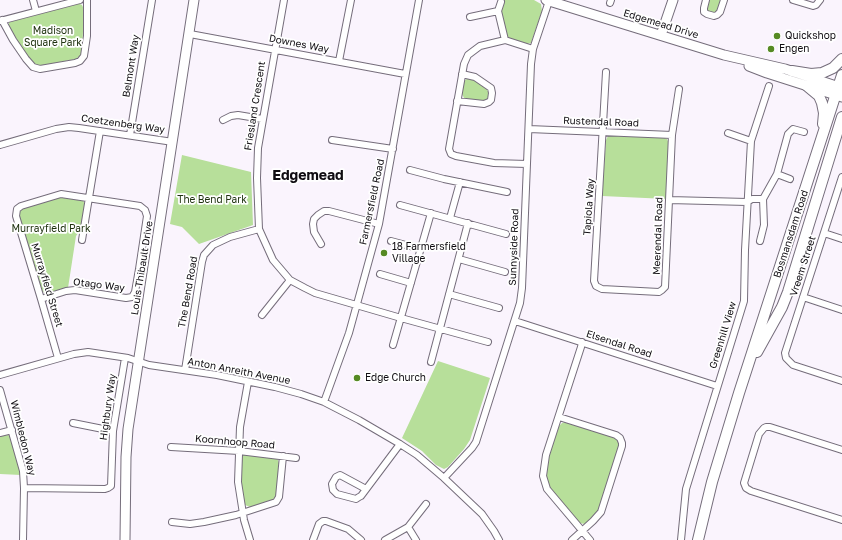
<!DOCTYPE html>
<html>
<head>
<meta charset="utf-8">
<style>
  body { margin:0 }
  canvas { display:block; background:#faf4fd }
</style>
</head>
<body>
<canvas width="842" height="540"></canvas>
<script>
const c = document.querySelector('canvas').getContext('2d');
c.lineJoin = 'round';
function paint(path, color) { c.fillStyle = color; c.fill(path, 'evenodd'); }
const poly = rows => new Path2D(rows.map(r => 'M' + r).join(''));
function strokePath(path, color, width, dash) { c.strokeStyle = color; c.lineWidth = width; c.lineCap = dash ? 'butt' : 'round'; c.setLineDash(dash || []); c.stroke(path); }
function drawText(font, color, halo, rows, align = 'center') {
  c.font = font + ' "Golos Text",sans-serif'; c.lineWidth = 3.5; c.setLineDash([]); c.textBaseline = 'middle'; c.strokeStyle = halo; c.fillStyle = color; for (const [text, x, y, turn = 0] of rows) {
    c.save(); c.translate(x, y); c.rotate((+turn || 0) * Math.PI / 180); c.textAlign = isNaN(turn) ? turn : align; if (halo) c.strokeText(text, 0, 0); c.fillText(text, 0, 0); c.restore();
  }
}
paint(poly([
  [500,0,534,0,541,4,542,11,531,43,527,44,510,39,507,36,501,14],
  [708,0,721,0,717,11,715,14,706,11],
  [78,3,82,5,84,9,82,54,76,59,38,66,33,64,9,28,9,21],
  [468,78,471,78,487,89,489,94,487,100,484,102,464,98,462,94,464,81],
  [611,135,663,137,667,139,669,144,667,199,602,196,606,140,608,136],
  [182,155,251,172,253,225,199,244,182,227,170,224],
  [59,198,66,198,83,200,85,205,82,228,76,236,68,288,46,294,41,290,19,215,20,211,22,208],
  [438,361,490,378,470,440,464,449,448,467,444,469,436,465,422,451,402,438],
  [566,422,615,438,619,441,619,446,598,512,585,524,579,523,551,490,546,476,547,461,559,426,562,423],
  [8,435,10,436,21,475,0,474,0,436],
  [245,454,277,458,278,460,279,463,276,495,273,500,250,507,245,505,240,483,241,457]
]), '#b7df9a');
const street = poly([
  [33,0,36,11],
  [284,0,258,148,257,178,259,229,273,260,290,280,305,288,315,293,401,318,488,342],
  [706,0,704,8,704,12,707,14,714,16,717,15,720,12,724,0],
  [793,0,813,6,816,5,820,0],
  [501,2,498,11,505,40],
  [610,3,611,0],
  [470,17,498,11],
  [2,20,13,40,26,59,33,67,40,69,75,63,80,61,84,56,87,36,87,0],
  [0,21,80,0],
  [190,34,405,74],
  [339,61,351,0],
  [606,72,594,281,596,286,602,289,659,292,662,290,665,287,672,135,679,89],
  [457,101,484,104,489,102,491,100,492,93,491,88,475,77,462,74],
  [223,120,231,116,238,115,262,119],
  [529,129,672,135],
  [728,133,751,141],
  [130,135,152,0],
  [332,140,393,149],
  [0,145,56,129,69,127,79,128,173,142],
  [527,164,494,163,456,156,451,154,449,149,464,64,468,55,480,46,505,40,533,49],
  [410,170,444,179,507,192],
  [777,174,790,179],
  [842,177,785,353,786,358,793,365,842,381],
  [669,200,747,202,752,199,763,199],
  [400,205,506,234],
  [450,218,460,182],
  [824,233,842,239],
  [82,240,100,131],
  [391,241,421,249],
  [760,241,764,225,763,199,777,174,788,134,793,129,804,132],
  [321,244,314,232,313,224,314,219,318,215,324,211,329,211,379,224],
  [459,259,505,272],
  [380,274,411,283],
  [449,294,499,308],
  [803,297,842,310],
  [41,299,66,291,75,290,126,298,132,297,135,292,139,269,147,216,145,210,140,206,61,194,21,206,17,209,16,216,41,299,58,358],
  [262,315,290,280],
  [515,321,717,386],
  [582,342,581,347,546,455,543,476,547,489,590,540],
  [393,345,431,213],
  [431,362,468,223],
  [185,370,202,262,204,255,213,245,230,237,259,229],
  [0,375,74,354,88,352,128,358,149,365,217,375,275,387,301,394,324,402,359,420,400,444,417,455,444,478,482,514,494,531,499,540],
  [248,382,240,427,238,482,244,520,250,540],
  [0,390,23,471,24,488,23,540],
  [324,402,349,333,379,224,419,0],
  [559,417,616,435,620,438,622,443,622,446,601,512,593,521,572,540],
  [73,423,113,431],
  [0,433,12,430],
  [171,447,239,451,296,458],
  [842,450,770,427,766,427,764,428,759,434,744,483,746,488,751,491,842,520],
  [444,478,472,448,476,442,520,303,522,288,531,64,533,49,549,1],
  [24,488,105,489,108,488,111,486,113,431,125,358],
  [366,489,340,475,336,477,332,484,333,490,337,494,356,499,359,497,361,496,400,444],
  [172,522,190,524,204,522,236,515,276,502,279,497,283,456],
  [408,527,416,540],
  [313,540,319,524,323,521,326,521,348,529,361,540],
  [385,540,408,527,426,504],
  [681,540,686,489,744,301,745,250,751,141,769,86]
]);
const secondary = poly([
  [546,0,724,55,785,69,842,88],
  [661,35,673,0],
  [749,66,767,73,842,97],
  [125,540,126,457,128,429,194,0]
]);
const primary = poly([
  [792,71,811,74,822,73,833,68,842,59],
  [807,86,819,96,822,103,824,113,823,124],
  [757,352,782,307,788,292,842,117],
  [698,540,712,482,739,393,842,75]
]);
strokePath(street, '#756d7b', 8);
strokePath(secondary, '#756d7b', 11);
strokePath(primary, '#756d7b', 12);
strokePath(street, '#fff', 6);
strokePath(secondary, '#fff', 9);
strokePath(primary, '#fff', 10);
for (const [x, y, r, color] of [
  [777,36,4,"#568a23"],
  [771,49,4,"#568a23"],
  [384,253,4,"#568a23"],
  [357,378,4,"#568a23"]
]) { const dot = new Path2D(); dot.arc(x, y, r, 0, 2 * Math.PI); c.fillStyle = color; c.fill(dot); strokePath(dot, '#fff', 1.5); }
drawText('10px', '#100d12', '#fff', [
  ["Edgemead Drive",661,24,17],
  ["Downes Way",299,44,11],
  ["Belmont Way",131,66,-81],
  ["Friesland Crescent",255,106,-81],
  ["Rustendal Road",601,122,2],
  ["Coetzenberg Way",123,124,8],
  ["Farmersfield Road",372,202,-78],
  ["Tapiola Way",589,207,-86],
  ["Bosmansdam Road",791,234,-72],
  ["Meerendal Road",658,236,-88],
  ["Sunnyside Road",514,247,-88],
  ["Vreem Street",803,266,-72],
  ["Louis Thibault Drive",142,268,-81],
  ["Murrayfield Street",47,285,73],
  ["Otago Way",99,285,7],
  ["The Bend Road",188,292,-80],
  ["Greenhill View",723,335,-73],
  ["Elsendal Road",619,344,18],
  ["Anton Anreith Avenue",239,371,11],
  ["Highbury Way",108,407,-82],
  ["Wimbledon Way",23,438,76],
  ["Koornhoop Road",235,442,5]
]);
drawText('10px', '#203310', '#fff', [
  ["Madison",53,31],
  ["Square Park",53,43],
  ["The Bend Park",212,200],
  ["Murrayfield Park",51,229]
]);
drawText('10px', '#100d12', '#fff', [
  ["Quickshop",785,36],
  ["Engen",779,49],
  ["18 Farmersfield",392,247],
  ["Village",392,259],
  ["Edge Church",365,378]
], 'left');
drawText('bold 14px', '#100d12', '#fff', [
  ["Edgemead",308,176]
]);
</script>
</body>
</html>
